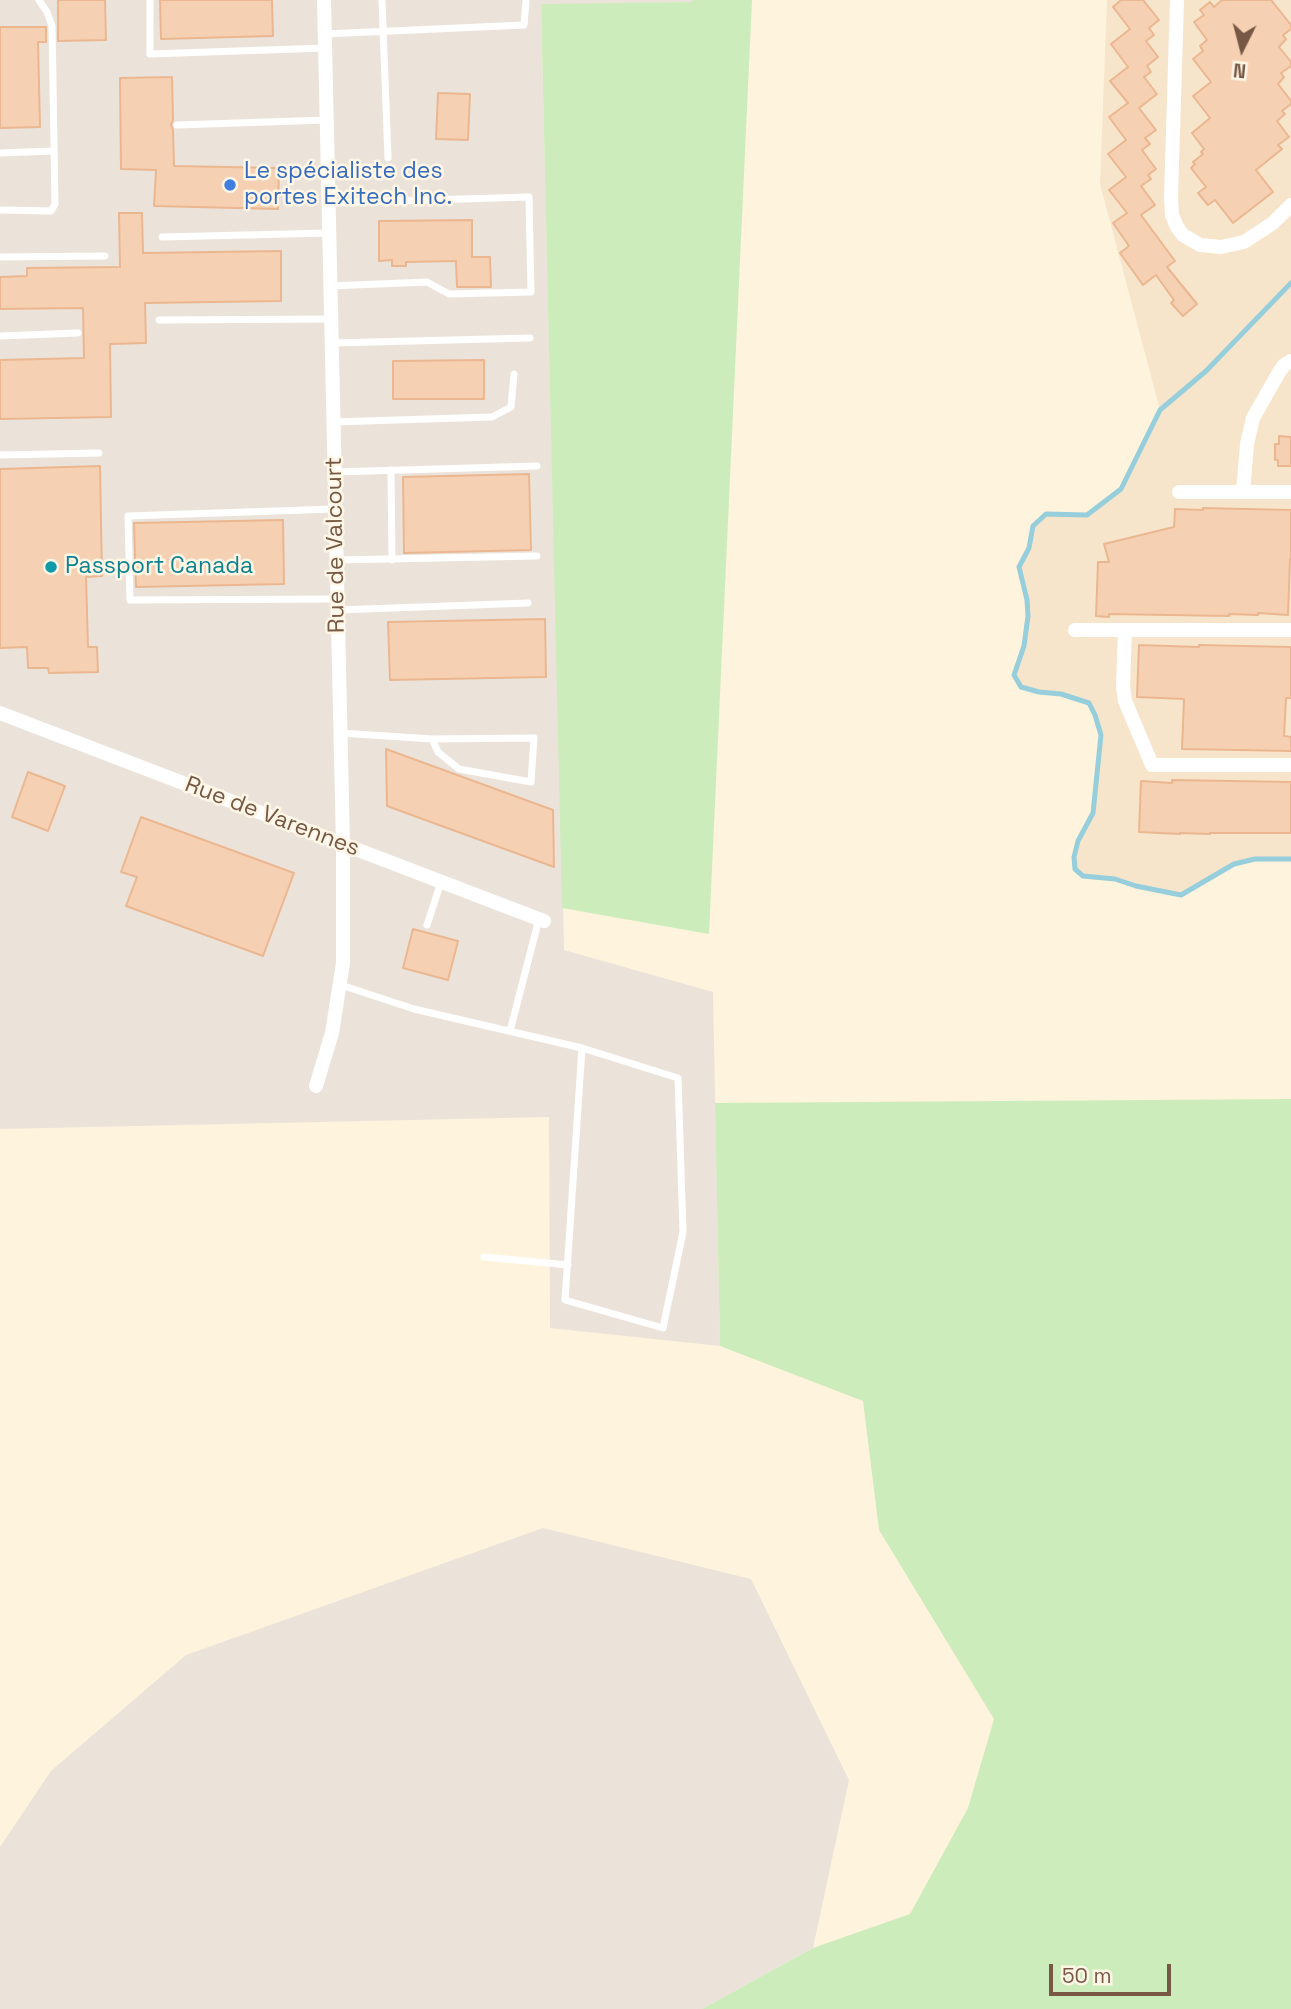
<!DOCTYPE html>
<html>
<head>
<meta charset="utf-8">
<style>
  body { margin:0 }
  #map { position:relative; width:1291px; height:2009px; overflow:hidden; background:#fef3dd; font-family:"Space Grotesk",sans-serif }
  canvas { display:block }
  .north { position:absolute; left:1207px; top:14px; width:70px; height:70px; -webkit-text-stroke:5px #fff6e6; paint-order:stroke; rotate:186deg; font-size:19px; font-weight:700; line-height:28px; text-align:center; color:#765844 }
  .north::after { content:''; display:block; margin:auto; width:24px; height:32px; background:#765844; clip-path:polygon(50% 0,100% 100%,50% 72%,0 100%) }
  .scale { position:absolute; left:1049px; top:1964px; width:122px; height:32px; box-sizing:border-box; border:4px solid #765844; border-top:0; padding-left:9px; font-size:21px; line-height:24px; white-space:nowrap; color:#765844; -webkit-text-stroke:5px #fff6e6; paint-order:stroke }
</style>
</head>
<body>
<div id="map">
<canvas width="1291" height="2009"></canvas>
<div class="north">N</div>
<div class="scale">50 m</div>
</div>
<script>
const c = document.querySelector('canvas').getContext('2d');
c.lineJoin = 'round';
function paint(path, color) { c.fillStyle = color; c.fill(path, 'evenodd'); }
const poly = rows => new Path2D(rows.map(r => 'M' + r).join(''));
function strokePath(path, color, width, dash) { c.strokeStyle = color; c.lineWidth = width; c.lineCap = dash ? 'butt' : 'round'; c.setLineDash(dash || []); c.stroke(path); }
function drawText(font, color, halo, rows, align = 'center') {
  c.font = font + ' "Space Grotesk",sans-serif'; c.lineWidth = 5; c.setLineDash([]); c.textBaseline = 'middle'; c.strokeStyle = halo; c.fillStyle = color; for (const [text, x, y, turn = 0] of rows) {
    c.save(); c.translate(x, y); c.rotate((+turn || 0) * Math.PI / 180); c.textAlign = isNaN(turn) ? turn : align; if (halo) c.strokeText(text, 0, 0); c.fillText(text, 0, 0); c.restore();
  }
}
paint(poly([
  [1107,0,1291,0,1291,859,1255,859,1234,864,1181,895,1136,886,1115,879,1083,876,1075,869,1074,857,1078,841,1093,813,1101,735,1089,703,1061,694,1039,692,1021,687,1014,675,1024,646,1028,616,1027,600,1019,567,1029,548,1033,526,1046,514,1087,515,1121,489,1160,410,1100,184]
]), '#f7e5cb');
paint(poly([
  [0,0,693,0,693,2,541,5,564,950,713,992,720,1346,550,1328,549,1117,0,1129],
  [543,1528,751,1579,849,1780,813,1948,702,2009,0,2009,0,1847,51,1771,186,1655]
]), '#ebe3da');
paint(poly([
  [693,0,752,0,709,934,562,908,541,4,692,2],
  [1291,1099,1291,2009,702,2009,813,1948,910,1914,968,1808,994,1719,879,1530,863,1401,720,1346,715,1103]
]), '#cdecbb');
strokePath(poly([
  [1291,283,1206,371,1160,410,1121,489,1087,515,1046,514,1033,526,1029,548,1019,567,1027,600,1028,616,1024,646,1014,675,1021,687,1039,692,1061,694,1089,703,1095,715,1101,735,1093,813,1078,841,1074,857,1075,869,1083,876,1115,879,1136,886,1181,895,1234,864,1255,859,1291,859]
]), '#96cedc', 5);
const building = poly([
  [58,0,105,0,106,40,58,41,58,0],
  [160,0,272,0,273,36,161,39,160,0],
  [1121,0,1143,0,1159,20,1149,28,1154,35,1146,41,1158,57,1147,66,1151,72,1144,77,1157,94,1139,108,1156,130,1145,138,1150,144,1142,150,1156,169,1148,175,1151,179,1141,186,1155,205,1141,215,1175,261,1167,267,1197,304,1183,316,1171,303,1174,300,1156,275,1143,285,1120,253,1129,246,1113,223,1127,213,1109,190,1126,177,1108,154,1126,140,1109,117,1128,103,1110,81,1128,67,1111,44,1130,29,1113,7,1121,0],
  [1222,0,1271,0,1291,25,1291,29,1283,35,1286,39,1279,47,1291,62,1291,66,1281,73,1284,77,1278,84,1291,101,1291,104,1282,111,1285,114,1277,121,1289,137,1278,145,1282,149,1256,170,1273,192,1233,223,1215,200,1208,205,1198,193,1206,187,1191,168,1195,164,1193,162,1203,154,1201,152,1204,149,1192,133,1210,118,1193,96,1211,82,1193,59,1203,51,1200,46,1207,40,1194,22,1204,15,1200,10,1210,2,1214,7,1222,0],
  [0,27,46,27,46,42,38,42,40,127,0,128,0,27],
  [172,77,173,120,171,125,173,130,174,166,279,168,278,209,154,206,156,170,121,169,120,78,172,77],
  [438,93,470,94,468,140,436,139,438,93],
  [119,213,142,213,143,253,281,251,281,301,145,303,146,343,110,344,111,417,0,419,0,360,84,358,83,308,0,309,0,277,27,276,27,268,120,267,119,213],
  [472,220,472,257,490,257,491,287,457,287,456,261,406,262,406,266,392,266,392,260,379,261,379,221,472,220],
  [484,360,484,399,393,399,393,361,484,360],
  [1279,436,1291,437,1291,466,1278,466,1278,460,1275,460,1275,444,1279,444,1279,436],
  [100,466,102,576,86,577,88,647,97,647,98,672,49,673,48,668,28,668,27,647,0,648,0,469,100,466],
  [529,474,531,550,404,553,403,477,529,474],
  [1203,508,1291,510,1291,559,1290,559,1288,615,1258,613,1258,615,1229,614,1229,616,1109,614,1109,617,1096,616,1098,562,1109,562,1104,544,1174,527,1175,509,1203,510,1203,508],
  [283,520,284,584,136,587,134,523,283,520],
  [545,619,546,677,390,680,388,622,545,619],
  [1139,645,1199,647,1199,645,1291,647,1291,698,1286,698,1284,736,1291,737,1291,751,1182,749,1184,699,1137,697,1139,645],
  [386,749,553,810,554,867,387,806,386,749],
  [28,772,65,786,48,831,12,817,28,772],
  [1172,780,1291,782,1291,833,1210,833,1210,834,1180,833,1180,834,1139,832,1141,781,1172,783,1172,780],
  [141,817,294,873,263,956,126,906,137,877,121,872,141,817],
  [413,929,458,941,448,980,403,968,413,929]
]);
paint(building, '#f6d0b2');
strokePath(building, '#eab791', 2);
strokePath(poly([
  [150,0,150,54,325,48],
  [382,0,388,158],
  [325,34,524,25,526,0],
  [177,125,327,120],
  [0,153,54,151],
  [329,203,529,197,531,292,449,294,427,282,330,286],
  [0,210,51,211,55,204,52,26,47,12,39,0],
  [162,237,329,233],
  [0,257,105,256],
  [159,320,331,319],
  [0,336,78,333],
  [332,343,530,338],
  [334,422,492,417,511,407,514,374],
  [0,455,99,453],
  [391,470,392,560],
  [335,472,537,466],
  [335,509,128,516,130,600,337,599],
  [337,560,537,556],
  [338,610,528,603],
  [341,733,432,739,534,738,531,782,459,769,438,752,432,739],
  [427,925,441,882],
  [341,985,414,1009,582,1048,678,1078,683,1232,663,1328,565,1300,582,1048],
  [510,1031,539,919],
  [484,1257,568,1265]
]), '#fff', 7);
strokePath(poly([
  [1177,0,1171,197,1172,215,1177,227,1183,235,1200,245,1221,247,1244,242,1273,223,1291,205],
  [1179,492,1291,492],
  [1243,492,1247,444,1253,418,1278,374,1284,365,1291,361],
  [1075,630,1291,630],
  [1125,630,1123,687,1125,701,1152,765,1291,765],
  [0,713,544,921],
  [316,1086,332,1033,343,963,343,844,324,0]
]), '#fff', 14);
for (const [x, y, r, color] of [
  [230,185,7,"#3f7fe0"],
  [51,567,7,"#0f9aa8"]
]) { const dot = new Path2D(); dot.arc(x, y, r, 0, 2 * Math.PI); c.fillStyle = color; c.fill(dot); strokePath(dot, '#fff6e6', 2.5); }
drawText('23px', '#366cbe', '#fff6e6', [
  ["Le spécialiste des",244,172],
  ["portes Exitech Inc.",244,198]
], 'left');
drawText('23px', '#765844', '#fff6e6', [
  ["Rue de Valcourt",336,545,-91],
  ["Rue de Varennes",272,817,21]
]);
drawText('23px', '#0d838f', '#fff6e6', [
  ["Passport Canada",65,567]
], 'left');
</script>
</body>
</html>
